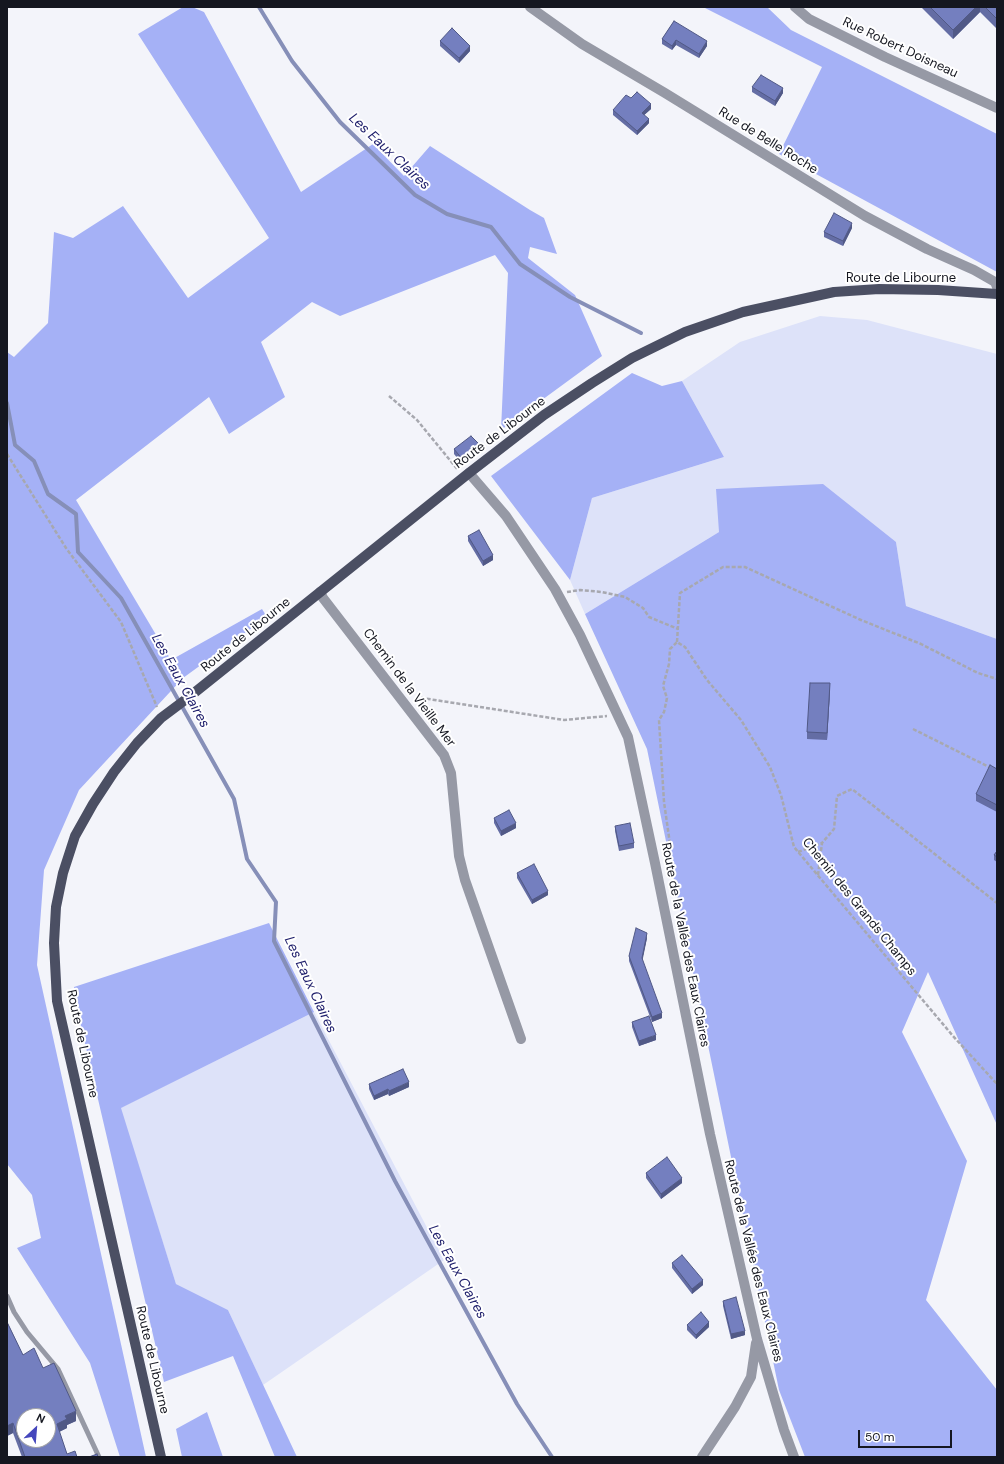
<!DOCTYPE html>
<html>
<head>
<meta charset="utf-8">
<style>
  body { margin:0 }
  #map { position:relative; width:1004px; height:1464px; overflow:hidden; background:#f3f4fa; font-family:"DM Sans",sans-serif }
  canvas { display:block }
  .frame { position:absolute; inset:0; border:8px solid #151720; pointer-events:none }
  .north { position:absolute; left:16px; top:1408px; width:40px; height:40px; box-sizing:border-box; background:#fff; border:1px solid #a1a2a6; border-radius:50%; rotate:26deg; font-size:11px; font-weight:700; line-height:16px; text-align:center; color:#151720 }
  .north::after { content:''; display:block; margin:auto; width:14px; height:18px; background:#4547bd; clip-path:polygon(50% 0,100% 100%,50% 72%,0 100%) }
  .scale { position:absolute; left:858px; top:1430px; width:94px; height:18px; box-sizing:border-box; border:2px solid #151720; border-top:0; padding-left:5px; font-size:12px; line-height:14px; white-space:nowrap; color:#151720; -webkit-text-stroke:3px #fff; paint-order:stroke }
</style>
</head>
<body>
<div id="map">
<canvas width="1004" height="1464"></canvas>
<div class="frame"></div>
<div class="north">N</div>
<div class="scale">50 m</div>
</div>
<script>
const c = document.querySelector('canvas').getContext('2d');
c.lineJoin = 'round';
function paint(path, color) { c.fillStyle = color; c.fill(path, 'evenodd'); }
const poly = rows => new Path2D(rows.map(r => 'M' + r).join(''));
function strokePath(path, color, width, dash) { c.strokeStyle = color; c.lineWidth = width; c.lineCap = dash ? 'butt' : 'round'; c.setLineDash(dash || []); c.stroke(path); }
function drawText(font, color, halo, rows, align = 'center') {
  c.font = font + ' "DM Sans",sans-serif'; c.lineWidth = 4; c.setLineDash([]); c.textBaseline = 'middle'; c.strokeStyle = halo; c.fillStyle = color; for (const [text, x, y, turn = 0] of rows) {
    c.save(); c.translate(x, y); c.rotate((+turn || 0) * Math.PI / 180); c.textAlign = isNaN(turn) ? turn : align; if (halo) c.strokeText(text, 0, 0); c.fillText(text, 0, 0); c.restore();
  }
}
paint(poly([
  [820,316,867,320,997,354,997,639,906,606,896,542,719,532,585,614,570,580,592,498,724,457,682,381,740,342],
  [314,1012,444,1260,263,1385,228,1310,176,1284,120,1108]
]), '#dde2f9');
paint(poly([
  [183,7,192,7,204,12,301,192,373,144,404,176,430,146,530,210,544,218,557,254,530,247,528,258,575,295,602,356,501,430,508,273,495,255,340,316,312,302,261,342,285,397,229,434,209,397,76,500,171,660,262,609,267,617,183,678,79,790,44,870,37,965,146,1457,120,1457,90,1363,17,1248,41,1238,32,1195,7,1164,7,352,14,357,48,323,54,232,73,238,123,206,188,298,269,238,138,34],
  [703,7,767,7,791,30,997,134,997,272,779,154,822,67],
  [632,373,662,386,682,381,724,457,592,498,570,580,491,476],
  [823,484,896,542,906,606,997,639,997,1125,928,972,902,1032,967,1161,926,1300,997,1390,997,1457,805,1457,779,1390,647,749,585,614,719,532,716,489],
  [269,923,314,1012,121,1108,176,1284,228,1310,297,1457,275,1457,233,1356,164,1382,80,1022,74,987],
  [207,1412,223,1457,182,1457,176,1429]
]), '#a5b1f6');
strokePath(poly([
  [259,7,292,61,340,122,415,195,447,214,491,227,520,264,570,297,641,333],
  [7,403,15,445,34,461,48,494,76,514,78,552,121,598,234,799,247,859,276,902,274,941,395,1181,517,1404,552,1457]
]), '#868fb8', 4);
strokePath(poly([
  [389,396,417,420,458,470],
  [7,454,66,548,121,622,157,707],
  [567,592,580,590,602,592,625,597,643,608,649,617,678,629],
  [677,642,680,593,723,567,745,567,861,620,921,644,978,673,997,679],
  [415,700,422,698,564,720,607,716],
  [913,729,997,771],
  [798,852,822,843],
  [664,854,670,844,664,802,659,720,664,712,667,698,663,686,669,664,670,649,677,642,685,647,707,680,741,720,770,767,781,795,794,847,953,1036,997,1084],
  [818,875,822,843,834,829,837,796,852,789,997,903]
]), '#a7a8af', 2.5, [4, 2]);
strokePath(poly([
  [7,1296,14,1312,27,1332,58,1369,99,1457]
]), '#9699a5', 5);
strokePath(poly([
  [530,7,582,44,665,93,865,216,927,249,974,270,995,282,997,287],
  [795,7,809,19,885,57,997,108],
  [469,473,506,516,555,589,580,635,628,737,655,863,710,1134,757,1339,784,1430,794,1457],
  [320,592,323,598,444,755,451,773,459,856,465,880,521,1039],
  [702,1457,735,1407,751,1377,756,1343]
]), '#9699a5', 10);
strokePath(poly([
  [161,1457,57,1001,54,943,56,907,63,873,75,836,93,804,114,772,137,743,161,718,189,697,469,473,544,415,592,383,632,358,685,332,743,312,834,292,879,289,938,290,997,294]
]), '#4b4f63', 10);
paint(poly([
  [921,7,997,7,997,29,980,12,953,39],
  [674,21,707,46,699,58,676,45,672,50,662,44,662,39],
  [440,41,470,51,459,63,440,46],
  [752,87,783,93,775,106,752,92],
  [631,98,651,109,644,115,649,123,637,135,613,115,613,110],
  [852,228,843,246,824,237,824,232],
  [454,449,481,451,463,465,454,454],
  [468,536,493,560,483,566,468,541],
  [830,691,827,740,807,739,807,732],
  [997,769,997,812,976,801,976,794],
  [494,818,516,828,501,836,494,823],
  [615,826,634,843,634,848,619,851,615,831],
  [997,851,997,862,994,860,994,855],
  [517,873,548,895,532,904,517,878],
  [647,938,642,960,662,1018,652,1022,629,961,629,956],
  [632,1022,656,1040,639,1046,632,1027],
  [369,1084,409,1087,389,1096,388,1094,374,1100,369,1089],
  [646,1173,682,1183,661,1199,646,1178],
  [672,1263,703,1285,692,1294,672,1268],
  [723,1301,745,1335,731,1339,723,1306],
  [7,1322,23,1355,43,1368,76,1421,67,1425,67,1428,59,1432,67,1454,77,1457,22,1457,13,1433,7,1436],
  [687,1325,709,1327,696,1339,687,1330]
]), '#646da4');
paint(poly([
  [976,7,980,7,980,12,953,39,953,30],
  [676,40,676,45,672,50,672,46],
  [707,41,707,46,699,58,699,54],
  [470,46,470,51,459,63,459,58],
  [783,88,783,93,775,106,775,101],
  [651,104,651,109,642,117,642,113],
  [649,119,649,123,637,135,637,131],
  [852,223,852,228,843,246,843,241],
  [481,446,481,451,463,465,463,460],
  [493,555,493,560,483,566,483,561],
  [830,683,830,691,827,740,827,733],
  [516,823,516,828,501,836,501,831],
  [548,891,548,895,532,904,532,900],
  [647,933,647,938,642,963,642,958],
  [662,1013,662,1018,652,1022,652,1017],
  [656,1035,656,1040,639,1046,639,1041],
  [409,1082,409,1087,389,1096,389,1091],
  [388,1089,388,1094,374,1100,374,1096],
  [682,1178,682,1183,661,1199,661,1194],
  [703,1280,703,1285,692,1294,692,1289],
  [709,1322,709,1327,696,1339,696,1335],
  [745,1331,745,1335,731,1339,731,1334],
  [76,1411,76,1421,67,1425,67,1428,57,1433,57,1424,65,1416],
  [13,1423,13,1433,7,1436,7,1426]
]), '#515986');
const building = poly([
  [930,7,976,7,953,30,930,7],
  [985,7,997,7,997,19,985,7],
  [674,21,707,41,699,54,676,40,672,46,662,39,674,21],
  [452,28,470,46,459,58,440,41,452,28],
  [761,75,783,88,775,101,752,87,761,75],
  [637,92,651,104,642,113,649,119,637,131,613,110,626,95,631,98,637,92],
  [834,213,852,223,843,241,824,232,834,213],
  [471,436,481,446,463,460,454,449,471,436],
  [479,530,493,555,483,561,468,536,479,530],
  [810,683,830,683,827,733,807,732,810,683],
  [990,765,997,769,997,805,976,794,990,765],
  [509,810,516,823,501,831,494,818,509,810],
  [630,823,634,843,619,846,615,826,630,823],
  [997,851,997,857,994,855,997,851],
  [534,864,548,891,532,900,517,873,534,864],
  [636,928,647,933,642,958,662,1013,652,1017,629,956,636,928],
  [649,1016,656,1035,639,1041,632,1022,649,1016],
  [403,1069,409,1082,389,1091,388,1089,374,1096,369,1084,403,1069],
  [667,1157,682,1178,661,1194,646,1173,667,1157],
  [682,1255,703,1280,692,1289,672,1263,682,1255],
  [736,1297,745,1331,731,1334,723,1301,736,1297],
  [701,1312,709,1322,696,1335,687,1325,701,1312],
  [7,1322,23,1355,34,1348,43,1368,54,1363,76,1411,65,1416,67,1419,57,1424,67,1454,75,1451,77,1457,25,1457,13,1423,7,1426,7,1322],
  [24,1416,48,1416,48,1440,24,1440,24,1416],
  [97,1454,98,1457,89,1457,97,1454]
]);
paint(building, '#747fbf');
strokePath(building, '#515986', 1);
drawText('13px', '#151720', '#fff', [
  ["Rue Robert Doisneau",900,48,25],
  ["Rue de Belle Roche",768,141,32],
  ["Route de Libourne",901,279],
  ["Route de Libourne",500,433,-37],
  ["Route de Libourne",246,635,-39],
  ["Chemin de la Vieille Mer",409,688,53],
  ["Chemin des Grands Champs",859,907,51],
  ["Route de la Vallée des Eaux Claires",685,945,79],
  ["Route de Libourne",82,1044,78],
  ["Route de la Vallée des Eaux Claires",753,1261,76],
  ["Route de Libourne",152,1360,77]
]);
drawText('italic 14px', '#21216d', '#fff', [
  ["Les Eaux Claires",389,152,43],
  ["Les Eaux Claires",180,681,61],
  ["Les Eaux Claires",310,985,65],
  ["Les Eaux Claires",457,1272,61]
]);
</script>
</body>
</html>
